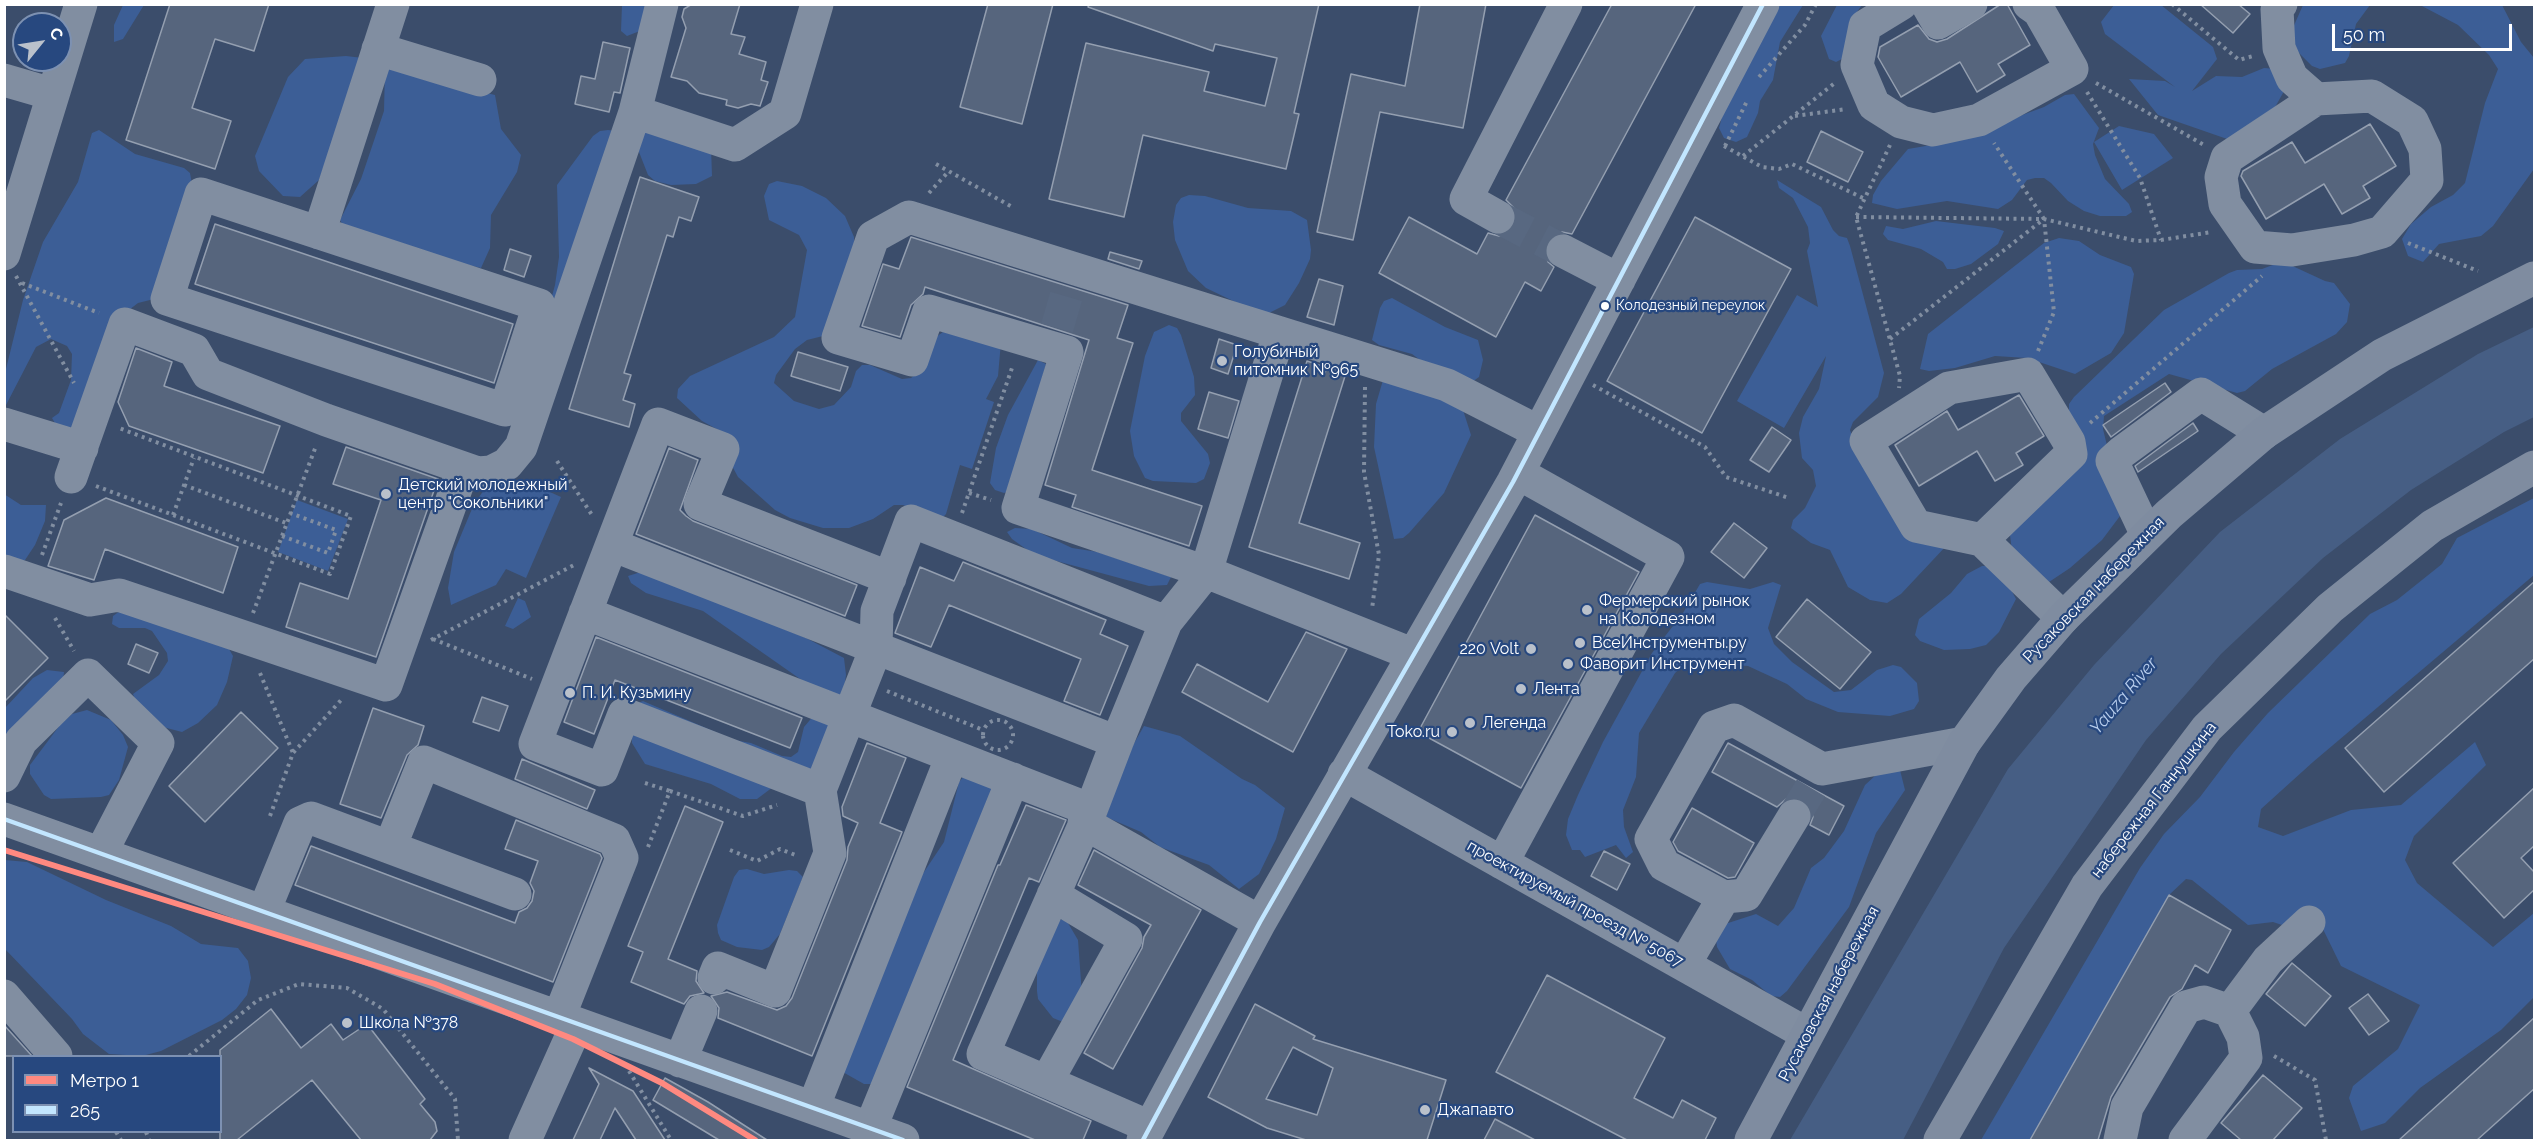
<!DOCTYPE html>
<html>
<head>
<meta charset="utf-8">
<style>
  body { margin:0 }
  #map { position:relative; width:2539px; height:1145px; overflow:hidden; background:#3b4d6b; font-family:Raleway,sans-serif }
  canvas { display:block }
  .frame { position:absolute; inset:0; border:6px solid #fff; pointer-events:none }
  .legend { position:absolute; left:12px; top:1055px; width:210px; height:78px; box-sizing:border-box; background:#27487f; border:2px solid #7d91b2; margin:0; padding:8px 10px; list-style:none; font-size:18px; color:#fff }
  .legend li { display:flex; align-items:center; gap:12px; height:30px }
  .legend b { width:30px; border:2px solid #7d91b2 }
  .north { position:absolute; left:12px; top:12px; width:60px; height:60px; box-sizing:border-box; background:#27487f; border:2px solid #7d91b2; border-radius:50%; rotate:60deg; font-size:16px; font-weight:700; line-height:24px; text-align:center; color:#fff }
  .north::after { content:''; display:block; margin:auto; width:21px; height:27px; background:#bac1cb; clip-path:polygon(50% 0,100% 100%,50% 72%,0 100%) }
  .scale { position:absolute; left:2332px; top:24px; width:180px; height:27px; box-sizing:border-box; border:3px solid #fff; border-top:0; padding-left:8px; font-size:18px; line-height:21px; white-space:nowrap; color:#fff; -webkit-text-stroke:4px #27487f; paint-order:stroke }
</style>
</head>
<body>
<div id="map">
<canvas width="2539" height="1145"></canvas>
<div class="frame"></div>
<ul class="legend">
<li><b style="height:8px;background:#ff8980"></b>Метро 1</li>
<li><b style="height:8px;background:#c2e6ff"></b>265</li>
</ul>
<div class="north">С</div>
<div class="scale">50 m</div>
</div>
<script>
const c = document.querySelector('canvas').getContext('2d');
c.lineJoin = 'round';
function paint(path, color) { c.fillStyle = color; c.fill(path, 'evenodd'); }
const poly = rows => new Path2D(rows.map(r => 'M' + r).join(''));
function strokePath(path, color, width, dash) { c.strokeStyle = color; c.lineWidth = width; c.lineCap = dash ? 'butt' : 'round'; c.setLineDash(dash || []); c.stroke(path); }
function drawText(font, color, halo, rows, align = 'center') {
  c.font = font + ' Raleway,sans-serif'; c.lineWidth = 4.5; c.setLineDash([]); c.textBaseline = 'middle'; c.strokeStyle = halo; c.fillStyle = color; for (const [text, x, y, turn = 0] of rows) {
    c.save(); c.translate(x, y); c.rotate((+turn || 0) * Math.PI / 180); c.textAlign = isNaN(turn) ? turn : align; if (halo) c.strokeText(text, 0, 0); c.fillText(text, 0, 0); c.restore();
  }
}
paint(poly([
  [123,5,144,5,123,39,114,42,114,25],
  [622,5,653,5,645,29,627,36,621,31],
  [1779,5,1803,5,1780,42,1773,80,1760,101,1758,113,1747,137,1736,142,1724,138,1719,128,1732,80],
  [1837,5,1862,5,1854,16,1844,58,1836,62,1829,59,1821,36],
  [2114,5,2161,5,2213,47,2217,59,2192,91,2216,76,2242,77,2264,68,2277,69,2283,80,2283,93,2265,125,2230,140,2158,115,2129,79,2165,81,2175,87,2105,34,2101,22],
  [2303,5,2370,5,2356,24,2349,56,2345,63,2320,69,2312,66,2293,47,2292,30],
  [2420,5,2502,5,2521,42,2534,58,2534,169,2493,226,2481,236,2439,244,2423,262,2408,256,2402,239,2411,224,2431,207,2453,195,2465,183,2485,103,2498,69,2489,55,2458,25],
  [346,56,363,58,319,180,300,197,283,196,259,171,255,156,288,77,305,59],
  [385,68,495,95,501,129,521,155,517,172,491,215,490,248,481,268,425,255,344,227,340,220,361,179,384,111],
  [2074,94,2099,128,2093,144,2095,155,2105,179,2129,204,2132,212,2126,216,2100,216,2084,211,2068,201,2051,183,2044,178,2035,178,2027,180,2012,200,1998,209,1947,201,1897,209,1872,203,1873,195,1881,181,1908,149,1949,142,2044,107,2065,95],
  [2119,126,2154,134,2173,158,2122,190,2094,142],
  [99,130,135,154,184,168,190,173,193,190,154,299,138,303,125,313,73,427,67,432,59,430,52,418,59,413,71,380,72,354,67,346,51,339,36,347,5,407,5,373,23,300,43,242,78,182,92,133],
  [608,130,617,131,600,192,546,318,555,285,559,257,557,185,593,136,600,131],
  [646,130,711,147,712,176,696,184,671,185,655,181,648,175,639,152,638,144],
  [1777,180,1821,207,1833,230,1839,236,1847,238,1850,246,1884,373,1878,397,1853,422,1850,430,1853,438,1947,545,1901,594,1887,603,1870,600,1848,587,1830,550,1811,543,1791,528,1793,520,1805,508,1816,486,1813,470,1802,458,1799,433,1803,417,1819,389,1826,356,1784,428,1737,401,1797,295,1818,307,1807,251,1810,243,1808,227,1793,198,1779,188],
  [777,181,802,186,826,198,845,216,854,237,855,269,823,336,807,340,795,349,776,375,774,383,794,401,819,409,834,405,851,387,856,371,862,365,870,365,902,379,911,378,917,373,936,337,943,332,1001,342,998,376,986,399,994,402,972,469,960,465,946,514,940,520,903,505,894,505,873,519,849,528,823,528,790,518,775,510,738,477,730,462,724,433,702,421,677,398,678,389,690,376,774,337,795,317,807,250,799,235,769,220,764,196,769,184],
  [1189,195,1205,196,1248,208,1291,211,1307,220,1311,250,1310,259,1299,283,1285,305,1269,313,1252,310,1206,288,1188,271,1175,240,1173,222,1176,205,1181,198],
  [1936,221,1995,228,2004,231,1998,244,1971,264,1955,269,1947,269,1943,262,1921,249,1888,240,1883,234,1886,226,1903,229],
  [2059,238,2079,241,2100,255,2131,267,2134,274,2124,333,2111,353,2075,374,2027,358,1995,356,1955,368,1929,371,1920,369,1928,334,2044,243],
  [2278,263,2286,263,2325,281,2334,283,2350,304,2347,322,2336,334,2272,369,2245,391,2237,393,2169,374,2104,416,2103,429,2123,512,2102,540,2070,568,2049,582,2012,551,2010,535,2069,420,2069,404,2074,397,2164,310,2229,273,2237,270,2262,269],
  [1392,298,1445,327,1478,340,1483,360,1479,377,1472,382,1439,374,1412,354,1379,345,1372,340,1380,308,1384,301],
  [1169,325,1177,328,1181,335,1194,377,1195,395,1181,413,1181,421,1208,454,1210,463,1204,479,1196,483,1153,481,1145,478,1134,456,1130,431,1145,356,1154,332],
  [1038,360,1046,364,1012,490,1004,493,995,490,990,483,996,448,1008,415],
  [1388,373,1463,410,1471,435,1444,493,1409,533,1403,538,1394,539,1374,447,1376,404,1383,380],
  [521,479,561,497,526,578,506,569,496,585,451,605,448,588,454,552,474,504,484,490,499,482,516,482,517,488],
  [4,494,21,505,46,505,45,521,35,545,25,560,17,563,5,560],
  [2534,498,2534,575,2313,762,2261,809,2258,827,2283,836,2351,810,2401,805,2475,742,2486,765,2414,836,2405,860,2417,883,2493,947,2534,913,2534,997,2501,1030,2420,1088,2385,1123,2361,1131,2349,1098,2353,1086,2398,1049,2420,1005,2341,966,2320,923,2297,930,2273,922,2248,925,2192,880,2186,879,2169,895,2030,1140,1981,1140,2140,868,2164,834,2200,797,2234,752,2268,713,2370,614,2397,600,2442,564,2457,538],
  [297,500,348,519,328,571,278,552],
  [1015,528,1032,529,1072,548,1098,552,1171,577,1167,585,1149,586,1049,559,1033,554,1012,539,1007,532],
  [1982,566,1990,566,2008,584,2016,599,1999,632,1986,645,1970,649,1944,650,1920,641,1915,635,1919,619,1951,593,1967,574],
  [644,571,806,638,844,658,846,675,842,702,813,688,703,611,646,593,631,583,628,576],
  [1707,582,1750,589,1773,582,1781,585,1768,628,1774,644,1792,662,1834,692,1851,690,1877,670,1893,665,1901,667,1917,683,1919,701,1914,709,1890,716,1838,712,1806,699,1787,684,1748,666,1688,662,1675,673,1639,733,1636,777,1623,810,1624,827,1633,852,1626,858,1616,845,1585,857,1580,850,1572,850,1566,835,1568,819,1578,795,1603,742,1652,653,1683,613,1700,584],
  [518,598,525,601,531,617,513,629,505,626],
  [120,611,229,649,233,656,227,682,217,705,198,723,182,732,159,726,136,702,133,694,159,675,168,661,167,653,152,631,145,628,119,628,112,624,113,616],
  [47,670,64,672,63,681,5,737,5,708,33,678],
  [643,701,734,740,751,743,782,756,791,757,798,752,804,727,815,714,837,726,815,771,635,704],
  [87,710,111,720,123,735,128,747,119,780,109,795,101,797,51,799,44,795,30,774,30,765,60,725,72,714],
  [1144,726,1180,736,1242,779,1255,785,1285,808,1276,839,1259,874,1239,889,1209,865,1160,847,1141,832,1106,817,1125,759],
  [640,732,777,784,757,799,740,799,711,784,645,764,632,743,632,735],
  [1900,770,1905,790,1876,833,1849,907,1787,991,1780,997,1771,996,1752,980,1730,969,1717,947,1716,939,1725,924,1756,914,1778,926,1794,908,1811,868,1824,858,1844,831,1865,785,1877,774],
  [965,775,992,787,989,804,872,1084,864,1084,841,1071,910,893,944,842,959,782],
  [5,860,27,862,106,900,171,926,201,944,238,948,248,961,251,978,247,995,236,1009,222,1020,161,1051,142,1056,109,1054,83,1034,72,1019,5,949],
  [747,869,764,874,789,870,797,871,803,877,780,934,769,947,762,950,737,947,721,940,718,933,717,925,734,877,739,870],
  [1065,918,1078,940,1082,995,1068,1024,1053,1018,1038,999,1037,991,1037,966,1058,921]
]), '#3c5e96');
paint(poly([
  [2534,327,2534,417,2504,432,2411,490,2323,558,2221,654,2146,740,2004,948,1903,1140,1790,1140,2008,769,2094,665,2220,532,2340,439,2478,354]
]), '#465e84');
const building = poly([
  [170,4,269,4,254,51,215,39,192,108,231,121,215,169,126,140,170,4],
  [692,4,740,4,731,34,745,37,739,54,766,62,761,80,768,82,760,106,751,104,738,108,726,105,727,100,699,93,687,81,671,77,686,28,682,17,684,9,692,4],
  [988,4,1053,4,1022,124,960,107,988,4],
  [1089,4,1319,4,1294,113,1299,114,1286,169,1143,135,1124,217,1049,199,1086,43,1209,72,1204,91,1265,106,1277,58,1215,44,1213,51,1088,7,1089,4],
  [1420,4,1486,4,1463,128,1380,112,1353,240,1317,232,1351,74,1405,86,1420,4],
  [1612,4,1696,4,1572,234,1562,232,1552,236,1547,242,1544,252,1548,262,1554,267,1541,291,1525,282,1496,337,1379,273,1409,217,1477,254,1488,233,1499,236,1507,233,1514,227,1517,217,1514,208,1506,200,1612,4],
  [2001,4,2007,4,2030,45,1998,64,2005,75,1977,92,1960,62,1901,97,1878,57,1880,47,1918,25,1929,39,1937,42,1947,39,2001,4],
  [2200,4,2238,4,2250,14,2233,33,2200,4],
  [603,42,630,48,620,93,614,92,609,112,575,104,581,76,595,79,603,42],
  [2370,124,2396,166,2363,186,2370,198,2342,214,2324,184,2266,219,2241,176,2243,171,2292,142,2305,163,2370,124],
  [1821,131,1863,152,1848,182,1807,162,1821,131],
  [640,177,699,197,691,221,679,217,673,237,667,235,624,373,631,375,623,400,635,404,629,427,569,409,640,177],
  [1695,217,1791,269,1702,433,1607,381,1695,217],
  [215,224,513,324,494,383,195,284,215,224],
  [911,237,1128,305,1117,338,1133,343,1092,470,1202,506,1189,546,1072,507,1076,495,1045,485,1089,340,925,287,923,294,911,305,900,337,862,326,883,264,899,269,911,237],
  [510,249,531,256,524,277,504,270,510,249],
  [1110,252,1142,261,1139,269,1108,259,1110,252],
  [1319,279,1343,286,1334,325,1307,317,1319,279],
  [1219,339,1237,345,1228,374,1211,368,1219,339],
  [136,348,172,362,164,386,280,426,263,473,129,426,118,402,136,348],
  [798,352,848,367,840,391,791,376,798,352],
  [1307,361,1325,367,1324,374,1328,367,1346,373,1299,523,1360,543,1349,579,1249,547,1307,361],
  [2165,383,2171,392,2111,437,2103,425,2165,383],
  [1209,392,1239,401,1228,438,1198,429,1209,392],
  [2019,395,2044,436,2016,453,2023,465,1995,481,1977,451,1919,486,1895,445,1947,411,1958,430,2019,395],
  [2193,423,2198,431,2138,472,2135,466,2193,423],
  [1772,427,1791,440,1769,472,1750,460,1772,427],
  [346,447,438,479,376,657,286,627,300,583,348,599,381,500,333,484,346,447],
  [669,448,698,460,680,510,686,516,693,521,857,585,845,616,636,534,669,448],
  [106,498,238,547,223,593,105,549,94,580,48,566,64,520,106,498],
  [1535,515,1639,572,1521,788,1418,732,1535,515],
  [1734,523,1767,548,1744,578,1711,552,1734,523],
  [963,562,1106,620,1100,634,1128,646,1100,715,1064,701,1081,659,949,605,931,647,895,633,920,567,954,581,963,562],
  [2535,581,2535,658,2384,792,2345,748,2535,581],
  [1807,599,1871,652,1840,689,1776,637,1807,599],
  [4,614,48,658,4,702,4,614],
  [1306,632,1347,649,1293,752,1182,692,1197,664,1268,702,1306,632],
  [596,637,802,718,790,748,615,680,594,734,564,722,596,637],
  [136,644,158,653,149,673,128,664,136,644],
  [482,697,508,706,499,731,473,722,482,697],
  [373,708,424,726,418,745,407,755,381,818,340,804,373,708],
  [241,712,278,748,205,822,169,786,241,712],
  [867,743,906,758,880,823,902,832,812,1056,718,1018,719,1008,711,996,727,992,777,1010,786,1006,792,998,847,860,848,847,858,823,843,816,842,807,867,743],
  [1728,743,1844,806,1829,835,1810,825,1813,817,1811,808,1803,800,1795,797,1786,799,1777,807,1712,772,1728,743],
  [522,759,595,790,587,809,515,779,522,759],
  [2535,787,2535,845,2521,858,2535,873,2535,889,2504,918,2453,863,2535,787],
  [1026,805,1066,820,1039,882,1029,878,953,1060,1091,1121,1083,1140,1035,1140,907,1087,998,865,1000,865,1026,805],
  [685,806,723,822,668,959,697,971,696,981,704,993,690,996,684,1004,631,982,643,952,628,946,685,806],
  [1692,808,1754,843,1735,877,1728,878,1678,851,1673,842,1692,808],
  [516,820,600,854,602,858,553,982,295,885,311,846,515,923,519,912,527,908,532,901,534,891,530,883,538,861,505,849,516,820],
  [1094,850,1201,910,1113,1069,1084,1053,1142,948,1144,937,1151,925,1078,885,1094,850],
  [1604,851,1630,864,1617,890,1591,876,1604,851],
  [2169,895,2231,930,2208,973,2195,965,2182,989,2170,997,2111,1097,2098,1140,2030,1140,2169,895],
  [2292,963,2331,996,2305,1026,2266,994,2292,963],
  [1547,975,1665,1038,1634,1098,1673,1118,1682,1100,1716,1118,1705,1140,1627,1140,1496,1072,1547,975],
  [2368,994,2389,1021,2369,1035,2349,1008,2368,994],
  [1255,1004,1315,1036,1313,1039,1446,1080,1427,1140,1306,1140,1267,1128,1208,1097,1255,1004],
  [1293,1047,1333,1068,1317,1115,1266,1099,1293,1047],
  [271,1009,301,1048,331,1024,343,1040,367,1024,425,1099,420,1104,435,1122,437,1131,430,1140,361,1140,312,1080,237,1140,220,1140,220,1050,271,1009],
  [2535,1017,2535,1088,2477,1140,2399,1140,2535,1017],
  [4,1025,32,1056,4,1056,4,1025],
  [589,1068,633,1091,665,1140,636,1140,615,1108,600,1140,573,1140,599,1084,589,1068],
  [2263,1075,2302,1108,2273,1140,2241,1140,2221,1123,2263,1075],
  [665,1078,708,1102,767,1140,719,1140,653,1100,665,1078],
  [1495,1119,1535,1140,1484,1140,1495,1119]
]);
paint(building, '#56657d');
strokePath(building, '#949fb0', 1.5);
strokePath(poly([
  [1498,217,1563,251],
  [1057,328,1070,283],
  [1794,816,1811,788]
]), '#586881', 33, [33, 16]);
strokePath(poly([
  [2172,4,2239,60,2253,56],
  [1759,77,1805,25,1816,4],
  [2096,83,2204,145],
  [2087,92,2140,178,2161,240],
  [1795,116,1847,109],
  [1890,145,1856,217,1900,376,1899,388],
  [1724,146,1762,167,1779,169,1792,164,1865,199],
  [1725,146,1748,99],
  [1743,156,1836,82],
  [936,164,1014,208],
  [929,193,948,172],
  [1856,217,2044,219,2136,241,2161,240,2212,232],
  [2408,243,2478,271],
  [16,276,74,383],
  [22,283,99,313],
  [1890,339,2044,219,1994,143],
  [2038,351,2054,312,2044,219],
  [1593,385,1705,447,1726,477,1789,498],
  [1365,387,1364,472,1379,555,1372,609],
  [2090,423,2262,276],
  [557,461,592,515],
  [184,485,286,523],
  [96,486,330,574,351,516,119,428],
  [969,493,991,500],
  [962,513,1013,365],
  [173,515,194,458],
  [282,536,328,553,336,530,290,513],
  [42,555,61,503],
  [253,613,316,446],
  [55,618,74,651],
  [433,639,532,679],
  [431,640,574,565],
  [260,673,293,753],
  [887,691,983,730],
  '983 735a15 15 0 1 1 30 0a15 15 0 1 1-30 0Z',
  [645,783,670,791],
  [270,816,293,753,342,699],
  [648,847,670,791,743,816,777,805],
  [730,850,757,861,780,849,798,856],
  [189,1056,258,1000,299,984,347,988,383,1009,455,1099,458,1140],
  [2274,1056,2315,1080,2326,1140],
  [629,1071,671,1140],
  [116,1132,121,1140],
  [146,1132,149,1140]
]), '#818ea1', 4, [3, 4.5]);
strokePath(poly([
  [1901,4,1865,26,1857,65,1874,105,1901,122,1933,130,1979,120,2072,69,2039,11,2029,4],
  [1927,4,1938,23,1971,4],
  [2281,4,2277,9,2279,48,2292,78,2316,99,2372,96,2412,121,2425,149,2427,180,2382,232,2354,240,2292,250,2255,247,2225,204,2221,177,2227,158,2316,99],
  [378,49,480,80],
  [4,80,52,94],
  [635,112,735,145,785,113,817,4],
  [201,194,539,305,505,410,167,299,201,194],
  [1498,217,1466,199,1566,4],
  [319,233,393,4],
  [1563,251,1619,280],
  [4,254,81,4],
  [1279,334,1206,572,1412,654],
  [4,424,82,448],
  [71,477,125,324,194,350,208,374,326,420,478,473,491,472,507,464,521,447,635,112,662,4],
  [2147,535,2112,461,2122,452,2201,394,2264,433],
  [1982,540,2071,454,2069,442,2028,374,1949,388,1866,441,1916,526,1982,540,2063,618],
  [612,545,1117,742,1091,810,983,1054,1150,1127],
  [4,571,90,600,119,595,386,685,463,469],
  [585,613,1091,810],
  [1117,742,1166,622,1206,572,1018,508,1067,352,929,311,912,360,838,338,873,237,909,217,1447,385,1539,432],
  [1344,774,1807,1034],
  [4,776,21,741,88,675,158,743,101,853],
  [820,790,624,714,602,770,535,744,658,424,723,449,700,504,890,578],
  [4,819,903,1140],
  [1084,823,1260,922],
  [390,847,424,762,614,840,622,858,559,1017],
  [1502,863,1668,557,1518,473],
  [1724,897,1664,865,1651,839,1714,727,1734,720,1822,769,1964,743],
  [264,911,300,823,311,818,515,894],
  [1684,965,1724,897,1746,895,1794,816],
  [714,978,718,968,775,991,830,853,820,790,876,648,877,611,911,521,1166,622],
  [4,996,56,1056],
  [680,1061,701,1011],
  [1047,1081,1126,939,1053,895],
  [813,1108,952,756],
  [870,1129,1013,779],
  [525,1140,577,1024],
  [1143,1140,1260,922,1513,482,1763,4],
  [2120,1140,2127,1107,2186,1007,2204,1002,2230,1011],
  [2185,1140,2246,1058,2243,1037,2230,1011,2268,960,2309,922]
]), '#818ea1', 33);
strokePath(poly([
  [1751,1140,1964,743,2011,678,2063,618,2169,514,2264,433,2382,355,2534,278],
  [1940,1140,2087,886,2207,728,2330,608,2432,526,2534,467]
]), '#7f8ca0', 33);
strokePath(poly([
  [4,819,903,1140],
  [1143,1140,1260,922,1513,482,1763,4]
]), '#c2e6ff', 4.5);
strokePath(poly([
  [4,850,435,984,573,1039,662,1083,755,1140]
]), '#ff8980', 6);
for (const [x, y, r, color] of [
  [1605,306,5,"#fff"],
  [1222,361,6,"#bac1cb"],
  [386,494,6,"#bac1cb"],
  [1587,610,6,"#bac1cb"],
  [1580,643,6,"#bac1cb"],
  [1531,649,6,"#bac1cb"],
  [1568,664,6,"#bac1cb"],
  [1521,689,6,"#bac1cb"],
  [570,693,6,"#bac1cb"],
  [1470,723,6,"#bac1cb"],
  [1452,732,6,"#bac1cb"],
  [347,1023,6,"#bac1cb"],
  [1425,1110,6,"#bac1cb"]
]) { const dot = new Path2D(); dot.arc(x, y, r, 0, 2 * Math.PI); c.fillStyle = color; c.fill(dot); strokePath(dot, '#27487f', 2); }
drawText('14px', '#fff', '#27487f', [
  ["Колодезный переулок",1616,306]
], 'left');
drawText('16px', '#fff', '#27487f', [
  ["Голубиный",1234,352],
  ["питомник №965",1234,370],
  ["Детский молодежный",398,485],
  ["центр \"Сокольники\"",398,503],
  ["Фермерский рынок",1599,601],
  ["на Колодезном",1599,619],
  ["ВсеИнструменты.ру",1592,643],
  ["220 Volt",1519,649,"right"],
  ["Фаворит Инструмент",1580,664],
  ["Лента",1533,689],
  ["П. И. Кузьмину",582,693],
  ["Легенда",1482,723],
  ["Toko.ru",1440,732,"right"],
  ["Школа №378",359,1023],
  ["Джапавто",1437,1110]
], 'left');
drawText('16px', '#fff', '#27487f', [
  ["Русаковская набережная",2094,590,-46],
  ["набережная Ганнушкина",2154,800,-52],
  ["проектируемый проезд № 5067",1575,904,29],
  ["Русаковская набережная",1829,994,-62]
]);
drawText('italic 18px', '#b9ceed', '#27487f', [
  ["Yauza River",2124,696,-50]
]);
</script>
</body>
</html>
